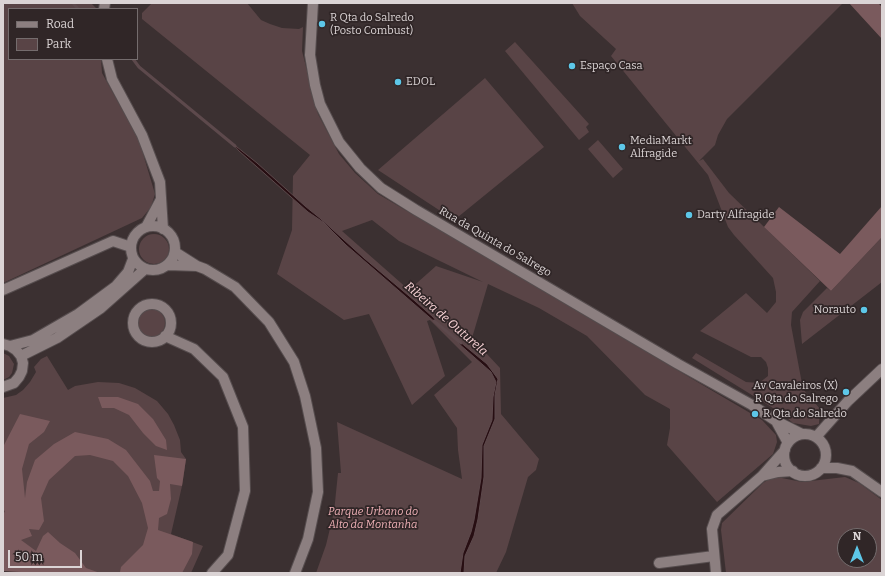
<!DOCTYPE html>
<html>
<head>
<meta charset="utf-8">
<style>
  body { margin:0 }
  #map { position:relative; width:885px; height:576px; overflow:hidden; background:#3b3031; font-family:Bitter,serif }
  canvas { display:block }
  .frame { position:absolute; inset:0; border:4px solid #dbd4d5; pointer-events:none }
  .legend { position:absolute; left:8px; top:8px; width:130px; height:52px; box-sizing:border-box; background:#302627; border:1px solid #746c6d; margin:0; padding:5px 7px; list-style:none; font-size:12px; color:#dbd4d5 }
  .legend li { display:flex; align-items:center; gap:8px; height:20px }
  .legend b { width:20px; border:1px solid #746c6d }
  .north { position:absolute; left:837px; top:528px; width:40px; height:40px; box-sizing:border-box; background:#302627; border:1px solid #746c6d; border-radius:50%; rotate:0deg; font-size:11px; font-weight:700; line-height:16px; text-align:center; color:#dbd4d5 }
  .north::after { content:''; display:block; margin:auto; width:14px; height:18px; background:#5dc7e8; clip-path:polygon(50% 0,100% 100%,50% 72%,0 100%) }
  .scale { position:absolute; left:8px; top:550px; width:74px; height:18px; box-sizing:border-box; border:2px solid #dbd4d5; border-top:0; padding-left:5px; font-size:12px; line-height:14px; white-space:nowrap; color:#dbd4d5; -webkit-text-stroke:3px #302627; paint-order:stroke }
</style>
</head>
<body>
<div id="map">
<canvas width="885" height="576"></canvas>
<div class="frame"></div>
<ul class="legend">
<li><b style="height:5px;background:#8c7f80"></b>Road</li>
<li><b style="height:11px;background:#594446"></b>Park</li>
</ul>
<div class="north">N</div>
<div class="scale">50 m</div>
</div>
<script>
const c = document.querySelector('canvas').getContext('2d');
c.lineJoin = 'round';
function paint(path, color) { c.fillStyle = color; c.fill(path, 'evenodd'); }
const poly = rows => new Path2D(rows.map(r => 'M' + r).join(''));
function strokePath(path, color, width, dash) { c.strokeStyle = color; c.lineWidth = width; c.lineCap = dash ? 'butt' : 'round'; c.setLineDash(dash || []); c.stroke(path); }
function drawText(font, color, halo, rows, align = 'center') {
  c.font = font + ' Bitter,serif'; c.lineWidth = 3.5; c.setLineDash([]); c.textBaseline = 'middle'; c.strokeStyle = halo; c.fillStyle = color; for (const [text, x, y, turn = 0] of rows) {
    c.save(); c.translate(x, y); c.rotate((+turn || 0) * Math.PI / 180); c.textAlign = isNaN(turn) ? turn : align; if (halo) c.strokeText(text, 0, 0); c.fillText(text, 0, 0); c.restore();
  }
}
paint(poly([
  [3,3,91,3,97,9,9,9,9,59,101,59,102,73,141,144,144,157,155,194,151,207,142,218,3,283],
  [152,3,247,3,261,20,270,24,282,28,299,29,303,27,302,51,318,114,339,154,355,173,378,194,762,420,776,435,777,442,773,454,717,502,667,445,670,428,670,409,645,395,587,336,539,308,488,284,472,338,500,368,501,414,539,459,536,470,528,477,506,552,496,573,316,573,326,545,334,512,338,473,341,473,337,422,462,479,458,450,457,428,434,395,472,362,430,320,427,321,445,376,412,405,369,314,344,320,277,274,292,230,293,176,310,155,142,19,142,13],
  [372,220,399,241,483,282,436,266,409,290,342,231],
  [572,3,843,3,727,119,718,135,715,145,699,161,703,159,729,193,820,281,792,312,791,325,803,389,820,409,819,424,811,426,793,423,781,413,692,358,696,353,746,382,759,383,768,376,768,368,766,362,761,357,751,357,700,331,746,293,767,313,776,302,776,292,773,278,734,235,728,227,708,175,611,56,616,49,580,16],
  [515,42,589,124,586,127,589,132,579,140,505,51],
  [485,78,544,147,458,217,442,212,378,170],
  [598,140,623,169,613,178,588,149],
  '139 249a15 15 0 1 1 30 0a15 15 0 1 1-30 0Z',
  [882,237,882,282,802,344,800,320,803,312,827,288,831,291],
  '137 323a14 14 0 1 1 28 0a14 14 0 1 1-28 0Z',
  [3,353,9,356,14,364,12,373,9,377,3,380],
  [47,356,68,390,75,386,98,382,119,383,135,388,157,401,168,414,174,425,180,440,181,452,186,459,182,486,171,534,203,546,191,573,39,573,3,571,3,398,16,395,23,390,30,382,36,372,34,367,41,359],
  [777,477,802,482,845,477,859,483,882,500,882,573,726,573,721,530,722,523,763,483,771,478],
  [845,536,869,536,869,560,845,560]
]), '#594446');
paint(poly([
  [849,3,878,3,882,7,882,39],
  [882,206,882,237,831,291,764,227,779,207,840,254],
  [98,397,118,397,138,404,153,419,166,440,167,450,156,446,143,433,129,415,114,408,102,408],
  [20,414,50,421,44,432,29,444,22,469,25,498,27,482,35,460,54,444,75,432,108,439,126,450,150,481,153,491,159,491,160,481,157,478,154,455,186,459,182,486,170,484,171,499,167,514,159,518,158,530,193,542,192,554,182,573,115,573,120,572,121,567,143,545,148,528,142,503,128,476,113,461,90,455,75,456,49,480,41,498,44,521,39,530,29,529,32,536,21,540,36,551,43,536,48,532,60,543,75,553,86,568,100,573,39,573,3,571,3,513,5,512,3,508,3,447]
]), '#7a5a5d');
const water = poly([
  [232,143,257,163,305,206,321,219,364,258,415,301,433,317,437,322,436,323,346,245,323,222,308,212,239,151,232,143],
  [459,341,487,364,498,379,495,395,495,419,484,446,484,477,478,519,474,536,465,556,464,573,460,573,463,553,471,532,474,520,481,478,482,445,492,420,493,397,496,382,491,372,458,343,459,341]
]);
paint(water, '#270e12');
strokePath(water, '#5d494c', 1);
strokePath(poly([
  [73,3,78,9],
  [133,59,139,67,235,146],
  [434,321,461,343]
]), '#5d494c', 3);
const street = poly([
  [104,9,105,3],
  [107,59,112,79,142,135,160,182,163,229],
  '131 248a22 22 0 1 1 44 0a22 22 0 1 1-44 0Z',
  [146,227,161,199],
  [175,252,197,266,205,269,235,287,269,322,294,362,305,396,316,448,318,492,308,539,295,573],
  [168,265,197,266],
  [3,290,113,241,131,247],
  '133 323a19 19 0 1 1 38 0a19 19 0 1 1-38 0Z',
  [165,336,194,349,223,377,243,427,245,491,228,555,212,573],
  [3,344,10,346,16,350,21,356,23,363,22,371,19,377,14,383,3,387],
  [10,346,33,340,78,314,116,286,128,272,133,259],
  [21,356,57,338,101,308,145,269],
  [659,563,714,556]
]);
const secondary = poly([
  [313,3,310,55,315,85,320,104,339,142,360,168,381,188,416,210,678,364,752,405,776,421,802,434],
  [776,421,788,443],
  '784 455a21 21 0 1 1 42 0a21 21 0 1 1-42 0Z',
  [816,437,848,401,882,369],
  [821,468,837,468,852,471,882,492],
  [762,476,778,472,793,471],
  [716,573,712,529,717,515,762,476,785,450]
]);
strokePath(street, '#564d4e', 12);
strokePath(secondary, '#564d4e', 12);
strokePath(street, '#8c7f80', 10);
strokePath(secondary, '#8c7f80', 10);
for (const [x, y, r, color] of [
  [322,24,4,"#5dc7e8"],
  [572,66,4,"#5dc7e8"],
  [398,82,4,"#5dc7e8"],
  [622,147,4,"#5dc7e8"],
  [689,215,4,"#5dc7e8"],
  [864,310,4,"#5dc7e8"],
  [846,392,4,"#5dc7e8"],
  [755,414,4,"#5dc7e8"]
]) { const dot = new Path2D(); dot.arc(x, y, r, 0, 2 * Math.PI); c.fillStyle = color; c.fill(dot); strokePath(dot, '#302627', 1.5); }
drawText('11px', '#dbd4d5', '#302627', [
  ["R Qta do Salredo",330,18],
  ["(Posto Combust)",330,31],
  ["Espaço Casa",580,66],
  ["EDOL",406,82],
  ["MediaMarkt",630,141],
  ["Alfragide",630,154],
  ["Darty Alfragide",697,215],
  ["Norauto",856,310,"right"],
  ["Av Cavaleiros (X)",838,386,"right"],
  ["R Qta do Salrego",838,399,"right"],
  ["R Qta do Salredo",763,414]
], 'left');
drawText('11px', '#dbd4d5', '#302627', [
  ["Rua da Quinta do Salrego",495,242,30]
]);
drawText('italic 11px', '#eeb0b6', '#302627', [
  ["Parque Urbano do",373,512],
  ["Alto da Montanha",373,525]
]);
drawText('italic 12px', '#fbd5d8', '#302627', [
  ["Ribeira de Outurela",446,319,41]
]);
</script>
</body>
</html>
